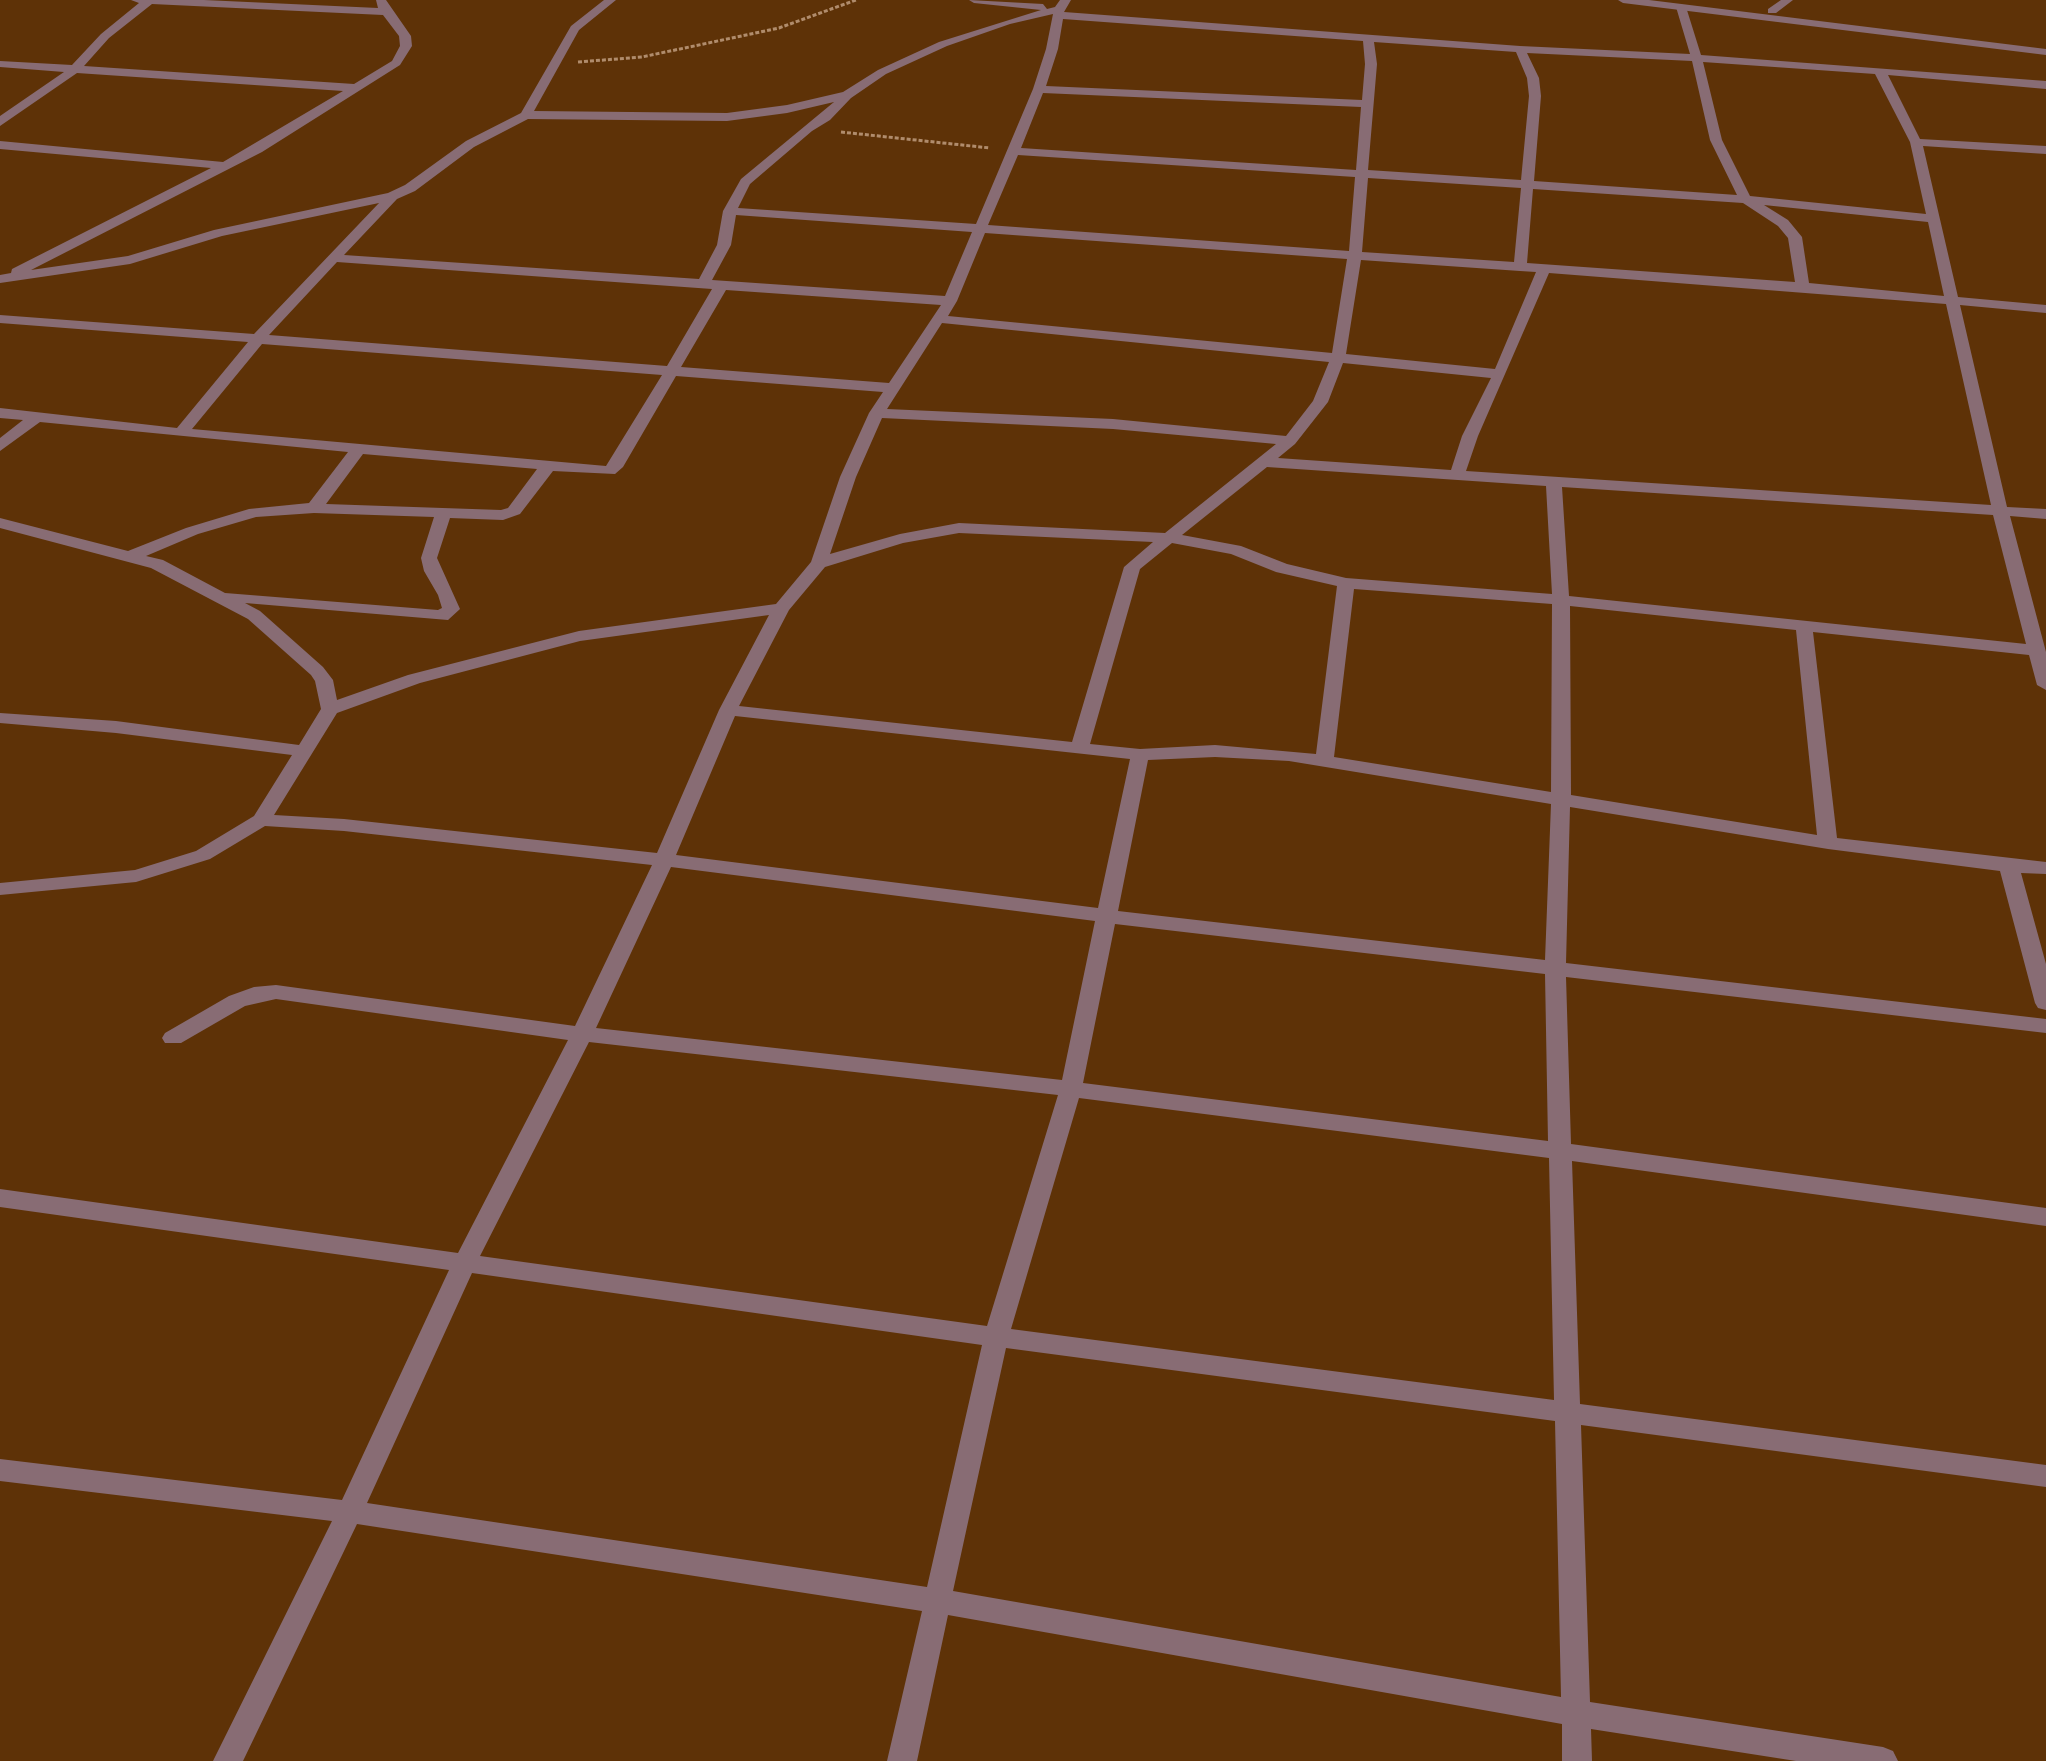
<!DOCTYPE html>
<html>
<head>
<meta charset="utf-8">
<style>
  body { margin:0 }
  canvas { display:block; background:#5e3207 }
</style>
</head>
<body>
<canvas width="2046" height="1761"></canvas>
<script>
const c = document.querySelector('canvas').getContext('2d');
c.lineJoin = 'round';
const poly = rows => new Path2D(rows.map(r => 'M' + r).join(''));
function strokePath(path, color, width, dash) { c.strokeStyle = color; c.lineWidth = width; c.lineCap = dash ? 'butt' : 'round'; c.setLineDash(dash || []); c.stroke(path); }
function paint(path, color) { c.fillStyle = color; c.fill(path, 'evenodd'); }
strokePath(poly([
  [578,62,642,57,779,28,856,0],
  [841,132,990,148]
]), '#b08c6c', 3, [4, 2]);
paint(poly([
  [131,0,204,0,378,8,376,0,386,0,411,36,412,46,400,65,262,152,31,270,128,256,214,230,388,193,405,185,466,141,521,113,571,26,604,0,616,0,579,30,534,111,727,113,787,105,843,92,878,70,939,42,1041,10,974,3,969,0,1043,4,1047,9,1055,7,1060,0,1071,0,1064,12,1520,46,1690,54,1676,7,1681,4,1686,7,1701,55,2046,81,2046,89,1888,75,1920,139,2046,146,2046,154,1923,146,1958,297,2046,305,2046,313,1960,305,2007,507,2046,509,2046,519,2010,516,2046,652,2046,690,2037,685,2029,655,1813,632,1837,838,2046,862,2046,874,2021,873,2046,964,2046,1010,2038,1008,2035,1003,2000,871,1828,849,1570,807,1566,963,2046,1019,2046,1033,1566,977,1571,1144,2046,1208,2046,1226,1572,1161,1580,1404,2046,1465,2046,1487,1581,1425,1590,1702,1883,1747,1893,1751,1898,1761,1796,1761,1591,1729,1592,1761,1562,1761,1562,1724,948,1615,917,1761,887,1761,922,1611,357,1524,243,1761,213,1761,332,1521,0,1481,0,1459,342,1500,449,1270,0,1207,0,1189,458,1253,568,1040,276,999,245,1006,181,1043,165,1043,162,1038,165,1033,229,996,254,987,276,985,575,1026,652,865,344,831,265,826,210,859,136,882,0,895,0,883,135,870,196,851,254,816,292,755,116,733,0,723,0,713,116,721,299,745,321,709,315,681,311,675,248,619,151,568,0,528,0,518,128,551,186,528,249,509,309,503,348,452,40,422,0,451,0,438,23,420,0,418,0,408,177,428,248,342,0,323,0,315,254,334,379,203,222,236,130,264,0,283,0,275,11,273,12,269,211,168,0,149,0,141,223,162,343,91,77,73,0,126,0,116,64,72,0,67,0,61,72,65,101,34,139,3,131,0],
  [152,4,383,15,399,36,400,46,392,61,354,84,84,66,109,38,152,4],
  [1053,14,1046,49,1033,89,976,224,738,208,750,184,812,131,830,120,851,98,886,74,947,46,1010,24,1053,14],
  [1063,19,1363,41,1365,64,1362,100,1046,86,1058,49,1063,19],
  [1374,42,1516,52,1527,78,1529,96,1521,180,1368,170,1377,64,1374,42],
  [1527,53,1692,61,1710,140,1737,195,1534,181,1541,96,1539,78,1527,53],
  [1703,62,1875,74,1910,142,1926,214,1750,196,1722,140,1703,62],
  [1043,93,1361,107,1356,170,1021,148,1043,93],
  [834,102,741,179,723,211,717,245,699,279,344,255,397,199,415,191,474,147,528,119,727,121,787,113,834,102],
  [1018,155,1355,177,1349,251,988,225,1018,155],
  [1368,178,1521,188,1514,262,1362,252,1368,178],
  [1533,189,1743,203,1778,226,1788,238,1795,282,1527,263,1533,189],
  [1764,205,1928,222,1944,296,1809,283,1802,237,1788,220,1764,205],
  [736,215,972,232,945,296,712,280,731,245,736,215],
  [985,233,1347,259,1332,353,948,316,957,301,985,233],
  [1361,260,1520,271,1536,272,1495,369,1346,354,1361,260],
  [337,262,712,289,667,366,269,335,337,262],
  [1549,273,1946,304,1991,505,1466,471,1478,436,1549,273],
  [726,290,941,305,889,383,681,367,726,290],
  [942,323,1329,362,1313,401,1286,436,1113,419,887,409,942,323],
  [262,344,662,375,606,466,192,429,262,344],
  [1343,363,1491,378,1462,436,1451,470,1278,458,1295,444,1328,402,1343,363],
  [676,376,883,392,869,413,840,477,811,562,776,604,579,631,408,675,337,700,333,680,323,667,260,611,245,603,448,620,460,609,437,558,450,518,503,520,520,514,553,471,615,474,623,467,676,376],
  [882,418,1113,429,1276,444,1165,533,959,523,900,534,830,554,856,477,882,418],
  [363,454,537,469,508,508,501,510,326,504,363,454],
  [1267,467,1546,486,1552,594,1346,578,1287,564,1241,546,1182,535,1267,467],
  [1562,487,1993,515,2026,644,1569,596,1562,487],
  [314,513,434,517,421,558,424,571,438,595,442,608,438,610,225,593,163,560,146,556,198,534,256,517,314,513],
  [959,533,1153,542,1124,567,1072,742,739,706,789,610,825,567,903,543,959,533],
  [1172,543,1231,554,1276,572,1337,586,1316,754,1215,745,1140,749,1090,744,1140,569,1172,543],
  [1354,589,1552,604,1551,792,1334,757,1354,589],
  [1570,606,1796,630,1817,835,1571,795,1570,606],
  [769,615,719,710,657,853,344,819,274,815,337,713,420,683,580,641,769,615],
  [735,716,1130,759,1098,908,676,855,735,716],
  [1215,757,1289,761,1551,804,1545,960,1118,911,1148,760,1215,757],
  [671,867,1095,921,1062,1080,596,1028,671,867],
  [1115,924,1545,974,1548,1141,1083,1083,1115,924],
  [589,1042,1058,1095,987,1326,480,1256,589,1042],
  [1079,1098,1549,1158,1554,1400,1011,1329,1079,1098],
  [472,1273,982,1345,927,1587,367,1503,472,1273],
  [1006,1348,1555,1421,1561,1697,953,1591,1006,1348],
  [1781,0,1793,0,1776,13,1768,13,1768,9,1781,0]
]), '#886c74');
paint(poly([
  [1618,0,1649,0,2046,49,2046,55,1623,3,1618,0]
]), '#886c74');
</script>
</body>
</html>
